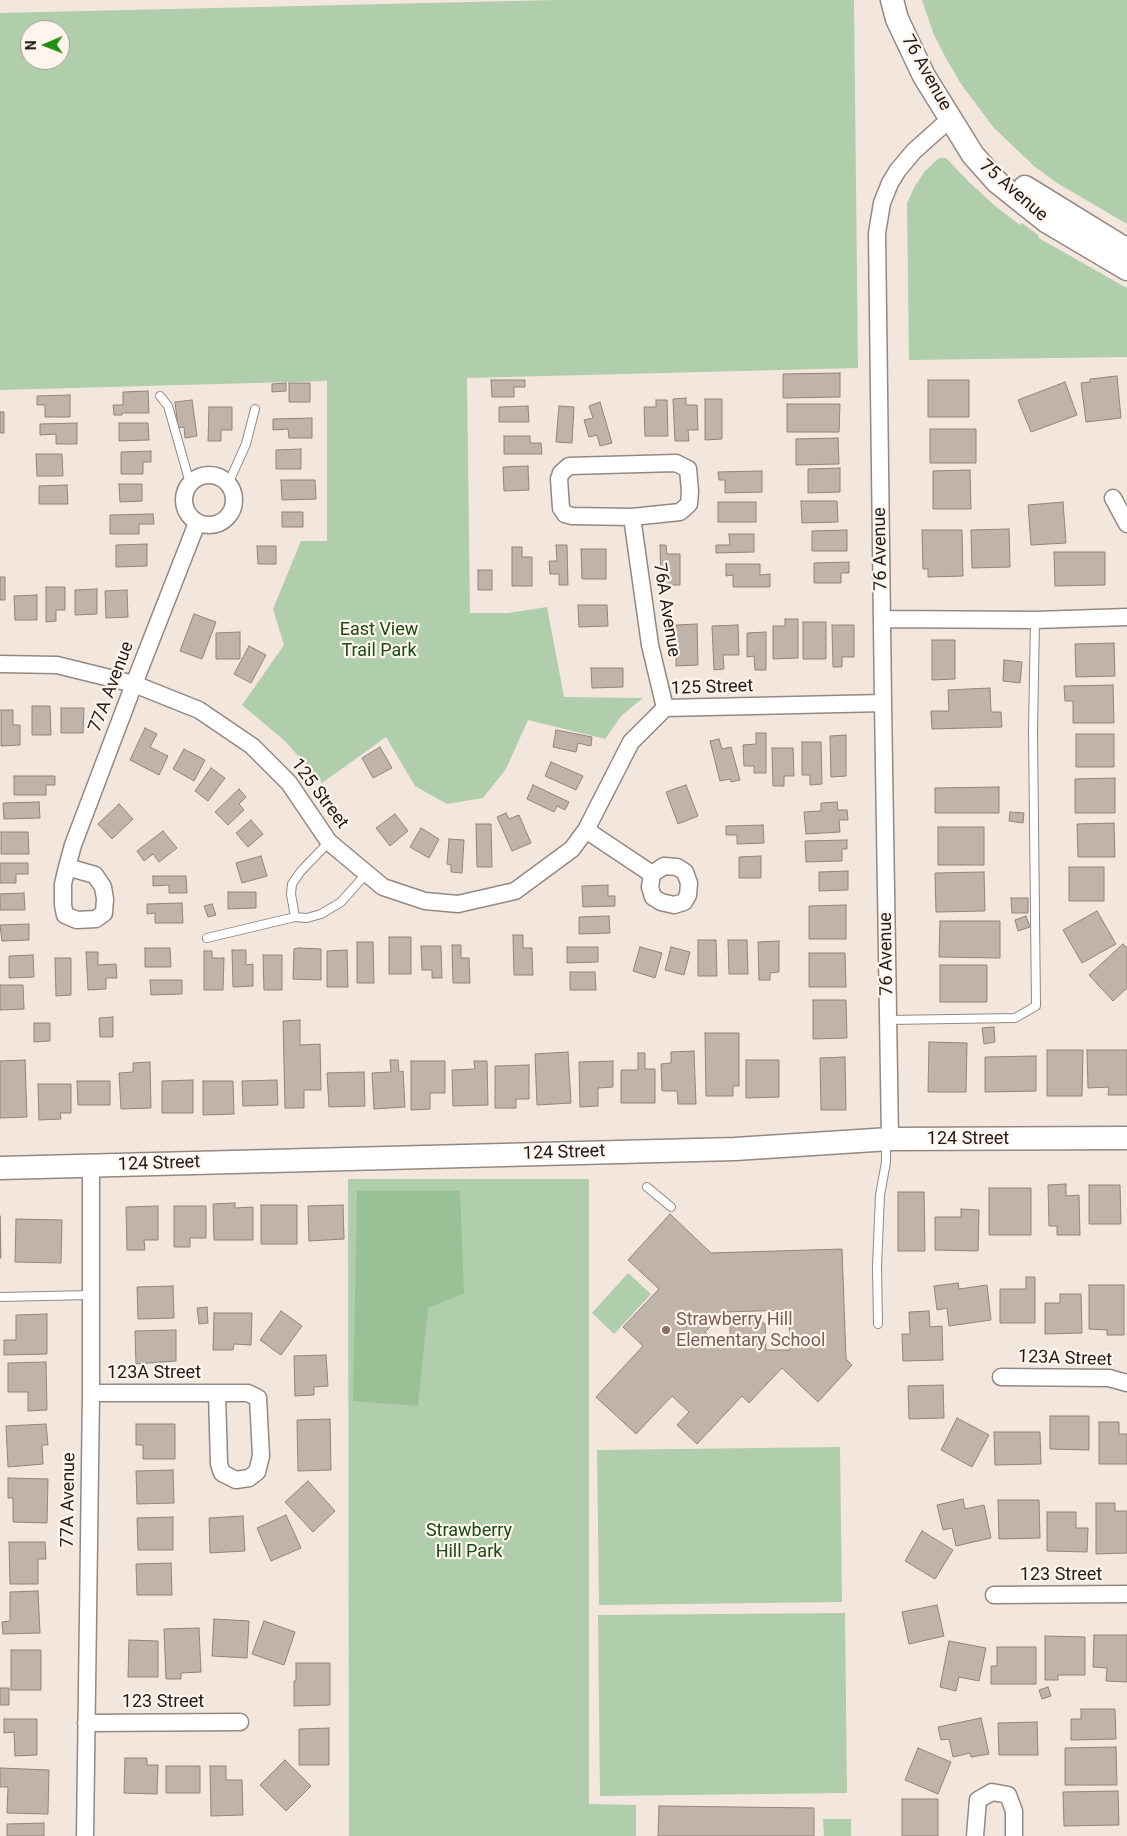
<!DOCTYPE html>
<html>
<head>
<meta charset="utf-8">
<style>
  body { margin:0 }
  #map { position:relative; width:1127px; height:1836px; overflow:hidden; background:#f3e7dd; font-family:Roboto,sans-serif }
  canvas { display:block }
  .north { position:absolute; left:20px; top:20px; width:50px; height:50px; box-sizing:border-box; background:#fff5ed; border:1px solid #a69e98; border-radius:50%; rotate:269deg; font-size:14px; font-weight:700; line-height:20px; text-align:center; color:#201b18 }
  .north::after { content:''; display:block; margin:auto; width:18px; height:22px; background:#218e11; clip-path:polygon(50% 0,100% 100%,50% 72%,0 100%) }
</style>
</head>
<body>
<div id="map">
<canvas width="1127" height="1836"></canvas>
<div class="north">N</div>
</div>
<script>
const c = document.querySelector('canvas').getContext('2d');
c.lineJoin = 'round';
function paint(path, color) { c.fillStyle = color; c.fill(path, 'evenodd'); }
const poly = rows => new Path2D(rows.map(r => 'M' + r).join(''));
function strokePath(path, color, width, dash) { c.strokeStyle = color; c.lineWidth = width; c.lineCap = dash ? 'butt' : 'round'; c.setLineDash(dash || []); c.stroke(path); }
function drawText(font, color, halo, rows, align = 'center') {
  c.font = font + ' Roboto,sans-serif'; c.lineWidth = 4.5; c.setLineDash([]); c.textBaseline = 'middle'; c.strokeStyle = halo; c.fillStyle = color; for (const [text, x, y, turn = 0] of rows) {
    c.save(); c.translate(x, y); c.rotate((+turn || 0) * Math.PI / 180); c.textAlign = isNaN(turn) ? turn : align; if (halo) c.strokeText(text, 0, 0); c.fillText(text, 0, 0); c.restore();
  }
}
paint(poly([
  [556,0,854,0,858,368,467,378,470,613,508,613,547,607,564,697,643,698,621,716,605,739,528,720,506,769,483,798,447,804,415,786,386,737,322,783,285,741,242,705,284,645,273,609,301,541,327,541,327,381,0,390,0,13],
  [30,30,60,30,60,60,30,60],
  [922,0,1127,0,1127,224,1057,183,1034,166,994,128,961,84,947,60,934,35],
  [939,158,946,158,969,182,994,205,1020,225,1022,223,1038,235,1038,237,1042,240,1127,288,1127,357,909,360,907,203,915,186,925,171],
  [348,1179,589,1179,589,1804,636,1805,636,1836,349,1836],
  [628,1273,651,1294,614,1334,592,1313],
  [840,1447,842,1602,599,1605,597,1450],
  [845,1613,847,1793,600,1796,598,1615],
  [823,1819,851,1819,851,1836,824,1836]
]), '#b0cdac');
paint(poly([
  [357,1191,460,1191,464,1293,428,1308,418,1406,353,1401]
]), '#9ac195');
const building = poly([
  [840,373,840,397,783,398,783,374,840,373],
  [1117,376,1121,418,1086,422,1081,383,1090,382,1090,379,1117,376],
  [491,380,525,380,525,387,514,387,514,397,492,397,491,380],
  [928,380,969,380,969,417,928,417,928,380],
  [1065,382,1077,415,1031,432,1018,400,1065,382],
  [286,383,286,391,272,392,272,384,286,383],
  [289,383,310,383,310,402,289,402,289,383],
  [148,391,149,413,122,413,122,415,114,415,113,405,123,405,123,392,148,391],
  [70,395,70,417,45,417,45,405,37,405,37,396,70,395],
  [686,398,686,405,697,405,698,430,688,430,689,441,675,441,673,399,686,398],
  [705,399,722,399,722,439,705,440,705,399],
  [192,400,197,436,185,438,184,427,178,428,175,402,192,400],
  [656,400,667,400,668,436,645,436,644,407,656,407,656,400],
  [600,402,612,443,600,446,597,435,589,437,584,420,593,418,589,406,600,402],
  [787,404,840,404,839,432,787,432,787,404],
  [528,406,529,422,499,422,499,407,528,406],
  [559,406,574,407,572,443,556,442,559,406],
  [209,407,232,407,232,430,221,430,221,441,208,441,209,407],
  [0,412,4,412,4,433,0,433,0,412],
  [312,418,312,438,289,438,288,429,273,430,273,419,312,418],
  [77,423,77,444,56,444,56,434,40,435,40,424,77,423],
  [119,423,148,423,149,440,119,441,119,423],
  [930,429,976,429,976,463,930,463,930,429],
  [504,436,530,436,530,443,541,443,542,454,504,454,504,436],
  [838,438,839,464,796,465,796,439,838,438],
  [301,449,301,469,276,469,276,450,301,449],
  [151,451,151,462,143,462,143,474,121,474,121,452,151,451],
  [36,454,62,454,63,476,37,476,36,454],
  [528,466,529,490,504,491,503,467,528,466],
  [840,468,840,492,808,493,808,469,840,468],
  [970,470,971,509,933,509,933,471,970,470],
  [762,471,762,492,725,493,725,480,719,480,718,472,762,471],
  [281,480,315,480,316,499,282,500,281,480],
  [119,484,142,484,142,501,120,502,119,484],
  [67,485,68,504,39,504,39,486,67,485],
  [801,501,837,501,838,522,802,523,801,501],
  [718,502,756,502,756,522,718,522,718,502],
  [1063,502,1066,543,1031,545,1028,505,1063,502],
  [282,512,303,512,303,527,282,527,282,512],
  [153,514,154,524,139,524,139,534,110,534,110,515,153,514],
  [1009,529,1010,567,972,568,971,530,1009,529],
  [847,530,847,551,812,551,812,531,847,530],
  [922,530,962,530,963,576,928,577,928,569,923,569,922,530],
  [729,534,754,534,754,552,716,553,716,545,730,545,729,534],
  [147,544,147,566,116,567,116,545,147,544],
  [556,545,567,545,568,585,559,585,559,574,550,574,549,561,557,561,556,545],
  [660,545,666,545,667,554,680,554,680,585,661,585,660,545],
  [257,546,276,546,276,564,258,564,257,546],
  [512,547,522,547,522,557,532,557,532,586,512,586,512,547],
  [581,549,606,549,606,579,582,579,581,549],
  [1054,552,1105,552,1105,585,1055,586,1054,552],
  [849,562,849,573,841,573,841,583,814,583,814,563,849,562],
  [726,564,760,564,760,575,770,574,770,587,733,587,733,575,726,576,726,564],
  [478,570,492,570,492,590,478,590,478,570],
  [0,577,5,577,5,600,0,600,0,577],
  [46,587,65,587,65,610,56,610,56,621,46,622,46,587],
  [97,589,97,614,75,615,75,590,97,589],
  [127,590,128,617,106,618,105,591,127,590],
  [37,595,37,620,15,620,14,596,37,595],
  [578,605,607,605,608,626,579,627,578,605],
  [194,614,216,622,202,659,180,651,194,614],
  [785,619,798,619,798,658,773,659,773,626,785,626,785,619],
  [803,622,826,622,826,659,803,659,803,622],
  [697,624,698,665,676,666,676,625,697,624],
  [738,625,739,655,723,655,724,669,714,670,712,626,738,625],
  [832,625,854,625,854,657,842,657,842,667,833,667,832,625],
  [240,632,240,659,216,659,216,633,240,632],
  [766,632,766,670,755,670,754,656,747,657,747,633,766,632],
  [932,640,955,640,955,679,932,680,932,640],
  [1114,643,1115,676,1076,677,1075,644,1114,643],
  [249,646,266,655,251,683,234,674,249,646],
  [1004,660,1022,662,1020,683,1003,681,1004,660],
  [591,668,623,668,623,687,592,688,591,668],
  [1113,685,1114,723,1073,723,1073,701,1065,701,1064,686,1113,685],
  [990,688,991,712,1001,712,1002,727,932,729,931,711,949,711,948,690,990,688],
  [32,706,50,706,51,735,32,735,32,706],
  [61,708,84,708,83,733,61,733,61,708],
  [1,710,13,710,13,725,20,725,20,745,1,746,1,710],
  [145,728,157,734,150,747,168,756,159,775,130,760,145,728],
  [556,730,592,737,591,746,578,743,576,752,553,747,556,730],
  [756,733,766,733,766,773,754,773,754,766,744,766,743,745,756,744,756,733],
  [1076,734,1114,734,1114,767,1076,767,1076,734],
  [846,735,846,776,831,777,830,736,846,735],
  [719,739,722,749,731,747,740,780,731,782,730,779,720,781,710,741,719,739],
  [802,742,821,742,822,784,810,785,810,775,802,775,802,742],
  [380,747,392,768,373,778,362,758,380,747],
  [772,748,793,748,794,776,784,776,784,786,773,786,772,748],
  [184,749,205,760,194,781,173,769,184,749],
  [551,762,583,776,576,790,545,776,551,762],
  [211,768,225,778,208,801,195,791,211,768],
  [14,776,55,776,55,785,46,785,46,795,14,795,14,776],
  [1115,778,1115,813,1075,813,1075,779,1115,778],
  [533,785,569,802,565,810,557,806,554,812,527,799,533,785],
  [686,785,698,816,678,824,666,792,686,785],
  [999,787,999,813,935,813,935,788,999,787],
  [239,789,246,797,239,804,244,810,228,825,215,812,239,789],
  [39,802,40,818,4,819,3,803,39,802],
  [837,802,838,810,847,810,848,820,839,820,840,832,806,834,804,812,821,811,821,803,837,802],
  [119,804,133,819,112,839,98,824,119,804],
  [1010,812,1024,813,1023,823,1009,821,1010,812],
  [506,813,509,819,519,815,531,843,512,851,497,817,506,813],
  [395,814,408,831,390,846,376,828,395,814],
  [251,820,263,834,248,847,236,833,251,820],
  [1114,823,1115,857,1078,857,1077,824,1114,823],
  [476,824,491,824,492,867,477,867,476,824],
  [763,825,764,843,737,844,737,835,726,835,726,826,763,825],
  [938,827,984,827,984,865,938,865,938,827],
  [421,828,439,839,429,858,410,847,421,828],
  [163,831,177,848,159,862,153,854,144,861,137,851,163,831],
  [1,832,28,832,29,854,1,854,1,832],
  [449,839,464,840,462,873,451,872,451,865,447,864,449,839],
  [847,840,847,849,842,849,842,861,806,862,805,841,847,840],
  [261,856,267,876,242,883,236,863,261,856],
  [761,856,761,878,739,878,739,857,761,856],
  [0,863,28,863,28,874,16,874,16,883,0,883,0,863],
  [1069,867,1104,867,1104,901,1069,901,1069,867],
  [848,871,848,890,819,891,819,872,848,871],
  [984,872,985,911,936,912,935,873,984,872],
  [153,876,186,876,187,893,169,893,169,885,153,886,153,876],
  [608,885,608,896,615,896,615,906,583,907,582,886,608,885],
  [228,892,256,892,256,908,228,909,228,892],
  [24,893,25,910,0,910,0,894,24,893],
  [1011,898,1028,898,1028,913,1012,913,1011,898],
  [182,903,183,923,155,923,155,913,147,914,147,904,182,903],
  [212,904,216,915,208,917,204,906,212,904],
  [846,905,846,939,809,939,809,906,846,905],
  [1097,911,1116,944,1082,963,1063,930,1097,911],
  [609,916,610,933,579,934,579,917,609,916],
  [1026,916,1030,927,1018,931,1015,920,1026,916],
  [940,921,1000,921,1000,958,939,957,940,921],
  [29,924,29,940,2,941,0,925,29,924],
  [513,935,523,935,523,948,532,948,533,975,514,975,513,935],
  [389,937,411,937,411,974,389,974,389,937],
  [698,940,716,940,717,976,698,976,698,940],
  [728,940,747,940,748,974,729,974,728,940],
  [779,941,779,972,770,973,770,980,759,980,758,942,779,941],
  [357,942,373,942,374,983,357,983,357,942],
  [1123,944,1127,948,1127,988,1113,1001,1089,975,1123,944],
  [452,945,461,945,461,958,469,958,470,983,453,983,452,945],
  [421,946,441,946,442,978,432,978,432,970,422,970,421,946],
  [567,947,598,947,598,962,567,963,567,947],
  [640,947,662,953,655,978,633,971,640,947],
  [671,947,690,952,684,975,665,970,671,947],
  [145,948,170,948,171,967,145,967,145,948],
  [299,948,321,949,321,980,293,979,294,949,299,948],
  [232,950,246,950,246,965,253,964,253,986,233,987,232,950],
  [347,950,348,987,327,987,327,951,347,950],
  [204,951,212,951,212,958,224,958,223,990,204,990,204,951],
  [86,952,98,952,98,965,116,964,117,978,106,978,106,989,88,990,86,952],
  [809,953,845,953,846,987,809,987,809,953],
  [33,955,34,977,9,978,9,956,33,955],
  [263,955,282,955,282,990,264,990,263,955],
  [55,958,71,958,71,995,56,996,55,958],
  [940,965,987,965,987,1002,940,1002,940,965],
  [570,972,595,972,596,990,570,990,570,972],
  [150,980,182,980,182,994,151,995,150,980],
  [0,985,23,985,24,1009,0,1010,0,985],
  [813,1000,846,1000,847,1038,813,1039,813,1000],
  [113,1017,113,1037,100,1037,99,1018,113,1017],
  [300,1020,300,1045,320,1044,321,1090,304,1090,304,1108,285,1108,283,1021,300,1020],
  [34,1023,50,1023,50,1041,34,1042,34,1023],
  [994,1027,995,1042,984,1044,982,1028,994,1027],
  [705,1033,739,1033,739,1086,733,1086,733,1096,706,1096,705,1033],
  [929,1042,967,1043,966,1092,928,1092,929,1042],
  [1047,1050,1083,1050,1082,1096,1047,1096,1047,1050],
  [1087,1050,1127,1050,1127,1095,1108,1095,1109,1087,1088,1088,1087,1050],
  [694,1051,696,1104,678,1104,677,1091,662,1091,661,1064,671,1063,671,1052,694,1051],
  [568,1052,571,1103,537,1105,535,1054,568,1052],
  [638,1053,645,1053,645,1069,655,1069,655,1103,621,1103,621,1070,638,1070,638,1053],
  [1036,1056,1036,1091,985,1092,985,1057,1036,1056],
  [845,1057,846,1110,821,1110,820,1058,845,1057],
  [25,1060,27,1117,0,1118,0,1061,25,1060],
  [390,1060,398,1060,399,1072,403,1071,405,1107,374,1109,372,1073,391,1072,390,1060],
  [746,1060,779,1060,779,1097,746,1098,746,1060],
  [411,1061,445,1061,445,1093,430,1093,430,1109,411,1110,411,1061],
  [474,1061,487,1061,488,1105,453,1106,452,1070,475,1069,474,1061],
  [613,1061,613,1087,598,1088,598,1106,580,1107,579,1062,613,1061],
  [150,1062,151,1108,121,1109,119,1073,133,1072,133,1063,150,1062],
  [529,1065,529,1099,516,1099,516,1108,495,1108,495,1066,529,1065],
  [364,1072,365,1106,329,1107,327,1073,364,1072],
  [193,1080,193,1113,162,1113,162,1081,193,1080],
  [277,1080,278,1105,243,1106,242,1081,277,1080],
  [77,1081,110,1081,110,1105,78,1105,77,1081],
  [203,1081,233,1081,234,1114,203,1115,203,1081],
  [38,1084,71,1084,71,1113,60,1113,61,1119,39,1120,38,1084],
  [1066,1184,1066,1196,1079,1195,1080,1235,1057,1235,1057,1226,1049,1226,1048,1185,1066,1184],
  [1089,1185,1120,1185,1121,1224,1089,1224,1089,1185],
  [989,1188,1031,1188,1031,1235,989,1235,989,1188],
  [898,1192,924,1192,925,1251,898,1251,898,1192],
  [235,1203,235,1208,253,1207,253,1240,214,1240,213,1204,235,1203],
  [261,1205,297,1205,297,1244,261,1244,261,1205],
  [343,1205,344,1239,309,1241,308,1206,343,1205],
  [158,1206,158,1240,144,1240,145,1250,127,1250,126,1207,158,1206],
  [174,1206,206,1206,206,1238,190,1238,190,1247,174,1247,174,1206],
  [961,1209,979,1210,978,1251,935,1250,935,1217,961,1217,961,1209],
  [670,1214,711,1253,842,1249,846,1359,852,1365,818,1402,782,1368,749,1403,742,1396,697,1444,677,1425,689,1412,672,1396,636,1434,596,1397,643,1346,623,1327,659,1289,628,1260,670,1214],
  [789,1310,790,1350,766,1350,765,1324,759,1319,735,1320,730,1325,730,1344,717,1344,705,1332,725,1312,789,1310],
  [0,1216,1,1258,0,1258,0,1216],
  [16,1219,62,1220,61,1263,15,1262,16,1219],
  [1026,1277,1035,1277,1035,1323,1000,1323,1000,1289,1026,1289,1026,1277],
  [958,1283,959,1289,987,1285,991,1320,949,1326,947,1308,937,1310,934,1286,958,1283],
  [1089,1285,1124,1285,1124,1335,1107,1335,1107,1330,1089,1329,1089,1285],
  [173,1286,174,1318,138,1319,137,1287,173,1286],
  [1060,1294,1081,1294,1082,1333,1045,1334,1045,1303,1060,1303,1060,1294],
  [207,1307,208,1323,199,1324,197,1308,207,1307],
  [281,1311,302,1326,281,1355,260,1340,281,1311],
  [929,1311,930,1327,942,1326,943,1360,903,1361,902,1334,910,1334,909,1312,929,1311],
  [214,1313,252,1313,251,1345,234,1344,233,1350,213,1350,214,1313],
  [47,1314,47,1354,4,1355,4,1340,16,1340,16,1315,47,1314],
  [176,1330,176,1361,136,1364,135,1331,176,1330],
  [326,1355,328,1386,314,1387,314,1395,295,1396,294,1356,326,1355],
  [46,1362,47,1410,28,1411,28,1392,8,1392,8,1363,46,1362],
  [943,1385,944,1418,909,1419,908,1386,943,1385],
  [1050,1416,1089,1416,1089,1450,1050,1449,1050,1416],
  [957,1418,989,1435,972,1467,941,1450,957,1418],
  [330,1419,331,1470,298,1471,297,1420,330,1419],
  [1099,1422,1119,1422,1119,1434,1127,1434,1127,1464,1099,1464,1099,1422],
  [46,1424,48,1445,42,1445,43,1464,8,1467,6,1426,46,1424],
  [136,1424,175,1424,175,1459,143,1459,143,1445,136,1445,136,1424],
  [994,1432,1040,1432,1041,1464,995,1465,994,1432],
  [173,1470,174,1503,137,1504,136,1471,173,1470],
  [8,1478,48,1479,47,1523,13,1522,13,1498,8,1498,8,1478],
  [308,1481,335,1511,313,1532,285,1502,308,1481],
  [963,1499,965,1509,984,1505,991,1538,956,1546,952,1528,943,1530,937,1505,963,1499],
  [998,1500,1039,1500,1040,1538,999,1539,998,1500],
  [1096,1503,1115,1503,1115,1511,1127,1511,1127,1553,1096,1554,1096,1503],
  [1047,1512,1076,1512,1076,1528,1088,1528,1087,1552,1047,1551,1047,1512],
  [286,1515,301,1548,271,1561,257,1528,286,1515],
  [243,1516,245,1551,210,1553,209,1518,243,1516],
  [173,1517,173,1550,138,1550,137,1518,173,1517],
  [922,1531,953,1550,935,1579,905,1561,922,1531],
  [9,1542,45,1542,46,1559,38,1559,38,1584,10,1584,9,1542],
  [171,1563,172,1595,137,1595,136,1564,171,1563],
  [38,1591,40,1633,3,1634,2,1622,10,1621,10,1592,38,1591],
  [937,1605,944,1636,909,1644,902,1612,937,1605],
  [214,1619,249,1621,247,1658,212,1656,214,1619],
  [264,1621,295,1632,284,1665,252,1654,264,1621],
  [199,1628,201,1672,181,1673,181,1679,166,1679,164,1629,199,1628],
  [1094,1635,1127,1635,1127,1682,1106,1681,1107,1668,1093,1667,1094,1635],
  [1045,1636,1085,1637,1085,1675,1058,1675,1058,1680,1045,1680,1045,1636],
  [129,1640,158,1641,158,1677,128,1677,129,1640],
  [949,1641,986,1648,979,1681,959,1677,956,1691,940,1687,949,1641],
  [997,1647,1036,1647,1036,1684,991,1684,991,1666,997,1666,997,1647],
  [11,1650,41,1650,41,1690,11,1690,11,1650],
  [296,1663,330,1663,330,1705,294,1706,294,1681,296,1681,296,1663],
  [1048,1687,1051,1696,1042,1699,1039,1690,1048,1687],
  [0,1688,9,1688,9,1705,0,1705,0,1688],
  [1081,1709,1115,1709,1116,1739,1071,1740,1071,1719,1081,1719,1081,1709],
  [981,1718,989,1754,971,1757,970,1753,953,1757,949,1739,941,1740,938,1727,981,1718],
  [4,1719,37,1719,37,1755,15,1756,14,1732,4,1733,4,1719],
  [1037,1722,1038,1755,999,1755,998,1723,1037,1722],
  [329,1728,329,1765,299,1765,299,1729,329,1728],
  [1116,1747,1117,1785,1065,1785,1065,1748,1116,1747],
  [918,1748,951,1762,938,1794,905,1780,918,1748],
  [125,1758,147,1758,147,1765,158,1765,157,1794,124,1793,125,1758],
  [285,1760,311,1786,286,1811,260,1785,285,1760],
  [166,1766,200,1766,200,1793,166,1793,166,1766],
  [210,1766,226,1766,226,1780,242,1780,243,1815,211,1816,210,1766],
  [0,1768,49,1770,48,1814,7,1813,8,1787,0,1787,0,1768],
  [1118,1791,1119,1825,1064,1826,1063,1792,1118,1791],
  [902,1799,938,1799,938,1836,902,1836,902,1799],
  [659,1806,814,1808,814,1836,658,1836,659,1806],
  [44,1823,44,1836,7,1836,7,1824,44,1823]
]);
paint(building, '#bfb3aa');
strokePath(building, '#90847c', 1);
const lane = poly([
  [160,396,168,406,190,483],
  [228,484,246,444,255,409],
  [295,917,291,894,292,884,301,871,329,842],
  [207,938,295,917,307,918,321,914,341,902,366,874],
  [888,1020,1015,1018,1036,1006,1033,731,1035,620],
  [647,1187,671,1207],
  [0,1297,91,1295],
  [878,1324,877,1266,880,1195,886,1162,886,1142]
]);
const street = poly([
  '184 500a25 25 0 1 1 50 0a25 25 0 1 1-50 0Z',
  [1113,498,1127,524],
  [632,517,572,516,565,514,561,508,559,479,561,473,569,466,676,463,688,469,690,491,689,504,680,512,632,517,650,645,665,708],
  [883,619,1035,620,1127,617],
  [0,664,57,665,134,684,199,710,252,746,289,783,329,842,383,887,425,901,458,904,515,891,572,849,586,830,631,742,665,708,883,703],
  [586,830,652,874],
  [664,866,677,867,685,872,689,883,688,895,684,902,674,905,661,902,653,897,650,887,652,874,664,866],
  [67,867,95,875,103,887,105,899,104,913,96,919,77,920,65,915,63,905,63,884,67,867,73,845,134,684,197,523],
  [890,1139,883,703,877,233,882,203,890,183,898,170,914,151,951,118],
  [1001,1377,1109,1378,1127,1383],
  [91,1393,248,1393,258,1398,261,1456,257,1472,249,1478,236,1480,222,1473,219,1464,217,1393],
  [994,1595,1127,1594],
  [86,1723,240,1722],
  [85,1836,91,1393,91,1165],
  [975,1836,978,1800,992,1792,1008,1795,1014,1811,1014,1836]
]);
const secondary = poly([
  [892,0,897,19,924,76,973,155,997,182,1046,221,1127,269],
  [1025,187,1127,250],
  [0,1168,735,1149,890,1139,1127,1138]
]);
strokePath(lane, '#948880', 10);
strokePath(street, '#948880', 19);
strokePath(secondary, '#948880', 25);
strokePath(lane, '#fff', 8);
strokePath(street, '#fff', 16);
strokePath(secondary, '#fff', 22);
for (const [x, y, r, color] of [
  [666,1330,5,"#8d6e63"]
]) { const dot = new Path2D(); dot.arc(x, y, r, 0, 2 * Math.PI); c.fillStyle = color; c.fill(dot); strokePath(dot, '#fff5ed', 2); }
drawText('18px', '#201b18', '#fff5ed', [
  ["76 Avenue",926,73,61],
  ["75 Avenue",1013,191,41],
  ["76 Avenue",881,549,-91],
  ["76A Avenue",666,610,81],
  ["77A Avenue",112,687,-69],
  ["125 Street",712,688,-2],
  ["125 Street",319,794,53],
  ["76 Avenue",887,954,-91],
  ["124 Street",968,1139],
  ["124 Street",564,1153,-2],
  ["124 Street",159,1164,-2],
  ["123A Street",1065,1359,2],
  ["123A Street",154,1373],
  ["77A Avenue",69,1500,-89],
  ["123 Street",1061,1575],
  ["123 Street",163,1702]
]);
drawText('18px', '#184b11', '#fff5ed', [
  ["East View",379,630],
  ["Trail Park",379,651],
  ["Strawberry",469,1531],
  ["Hill Park",469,1552]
]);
drawText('18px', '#785e54', '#fff5ed', [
  ["Strawberry Hill",676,1320],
  ["Elementary School",676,1341]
], 'left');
</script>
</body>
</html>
